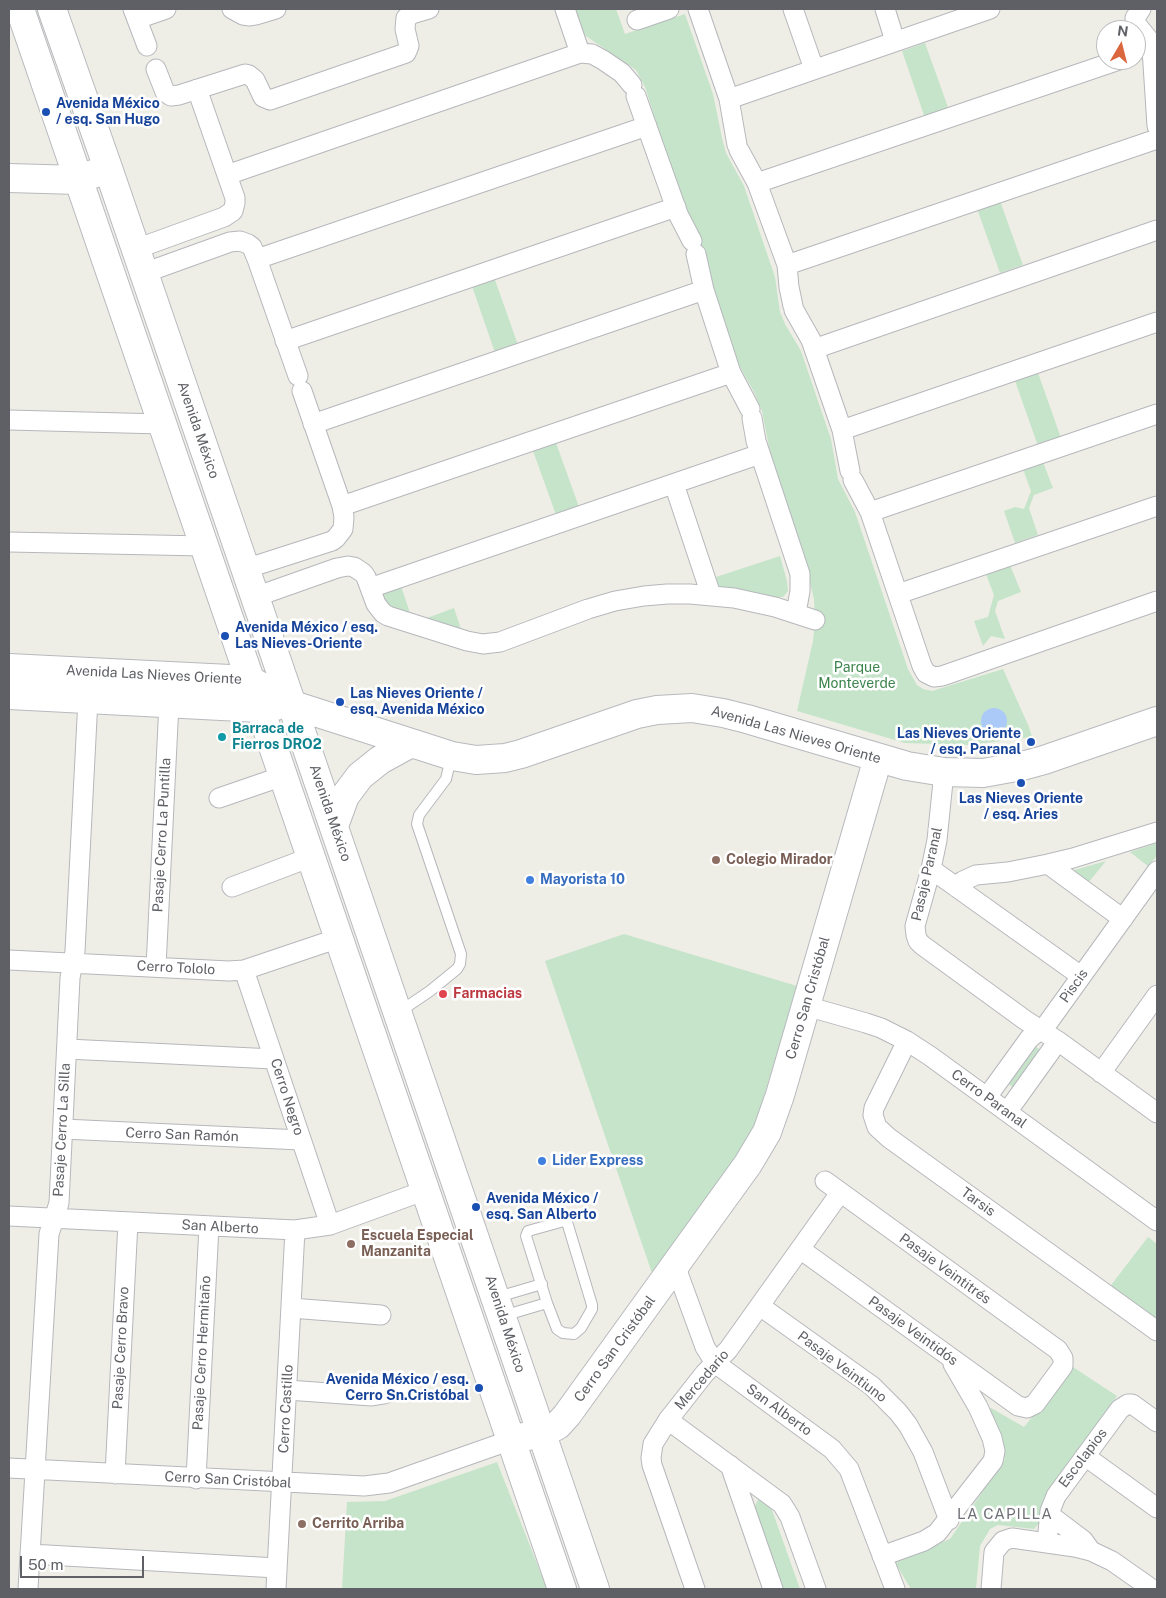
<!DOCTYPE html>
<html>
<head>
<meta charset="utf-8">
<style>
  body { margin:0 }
  #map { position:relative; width:1166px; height:1598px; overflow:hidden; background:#efeee6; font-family:"Public Sans",sans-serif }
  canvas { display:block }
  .frame { position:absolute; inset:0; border:10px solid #5e6065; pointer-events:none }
  .north { position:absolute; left:1096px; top:20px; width:50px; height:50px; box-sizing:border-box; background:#fff; border:1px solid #bfbfc1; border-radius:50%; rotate:8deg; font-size:14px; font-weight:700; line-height:20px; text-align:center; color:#5e6065 }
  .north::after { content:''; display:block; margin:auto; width:18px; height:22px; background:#db673f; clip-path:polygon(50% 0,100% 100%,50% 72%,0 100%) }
  .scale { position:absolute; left:20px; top:1556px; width:124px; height:22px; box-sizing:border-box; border:2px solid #5e6065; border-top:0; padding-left:6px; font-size:15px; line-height:18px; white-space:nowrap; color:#5e6065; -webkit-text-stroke:4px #fff; paint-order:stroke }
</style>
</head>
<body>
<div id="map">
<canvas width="1166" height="1598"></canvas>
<div class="frame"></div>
<div class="north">N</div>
<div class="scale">50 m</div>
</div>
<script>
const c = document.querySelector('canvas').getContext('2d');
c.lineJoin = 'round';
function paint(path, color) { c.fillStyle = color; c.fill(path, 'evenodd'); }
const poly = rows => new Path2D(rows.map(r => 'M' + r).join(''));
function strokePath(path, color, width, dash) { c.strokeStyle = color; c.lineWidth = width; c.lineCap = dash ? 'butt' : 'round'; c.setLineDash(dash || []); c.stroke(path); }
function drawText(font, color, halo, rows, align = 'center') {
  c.font = font + ' "Public Sans",sans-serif'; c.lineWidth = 5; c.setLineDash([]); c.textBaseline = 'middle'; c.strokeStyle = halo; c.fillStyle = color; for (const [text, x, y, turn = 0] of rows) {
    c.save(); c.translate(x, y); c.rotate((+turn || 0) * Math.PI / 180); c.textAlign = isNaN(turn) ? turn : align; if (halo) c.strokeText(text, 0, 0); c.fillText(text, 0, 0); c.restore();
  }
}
paint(poly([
  [572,9,616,9,625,34,685,14,713,94,722,138,726,153,744,186,775,277,780,312,785,324,801,351,831,439,838,479,855,512,908,669,917,685,923,689,932,691,1003,669,1029,727,1032,737,970,745,905,743,797,711,813,641,815,619,814,599,809,579,769,447,762,411,754,392,735,358,686,216,645,87,636,70,580,32],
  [925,43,949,110,925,118,902,51],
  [999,198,1023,265,1000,273,976,206],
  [494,277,518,345,495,353,472,286],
  [1037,370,1061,438,1038,446,1014,378],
  [555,440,579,507,556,515,532,448],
  [1043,462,1053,488,1034,495,1029,508,1038,535,1015,543,1004,511,1015,507,1024,509,1031,491,1023,469],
  [780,556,787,581,788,591,783,597,774,597,719,587,716,577],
  [1008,560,1021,592,998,601,995,611,1005,639,991,636,983,646,974,621,988,617,994,595,984,569],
  [401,586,410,613,383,604,379,593],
  [454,608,462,632,427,618],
  [1157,843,1157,855,1149,867,1130,852],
  [1106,861,1084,888,1064,873],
  [624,934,797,986,758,1116,750,1134,739,1155,653,1276,545,961],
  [1035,1046,1043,1052,1015,1089,1007,1083],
  [1148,1237,1157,1244,1157,1324,1108,1289],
  [1073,1367,1117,1396,1044,1497,1039,1523,1034,1529,998,1525,990,1529,980,1546,976,1589,911,1589,894,1561,950,1539,1005,1459,986,1410,991,1408,1024,1427],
  [497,1462,547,1589,342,1589,347,1502,385,1501],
  [759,1497,772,1510,800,1589,781,1589,755,1506]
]), '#c5e4ca');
paint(poly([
  '981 721a13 13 0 1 1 26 0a13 13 0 1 1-26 0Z'
]), '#accaf8');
const lane = poly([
  [399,1012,430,991,457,969,460,964,461,954,417,824,419,815,446,779,451,758],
  [564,1221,567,1222,592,1305,592,1309,581,1328,574,1334,563,1333,557,1329,547,1303,526,1236,528,1231,564,1221],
  [495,1293,508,1294,542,1284],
  [505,1321,513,1313,547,1303]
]);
const street = poly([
  [133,9,147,46],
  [232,9,243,15,250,16,256,15,276,9],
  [565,9,580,53],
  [698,9,729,99,737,145],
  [793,9,814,69],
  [885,9,895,41],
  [1141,9,1135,18,1137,25,1150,41,1152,49,1157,126],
  [137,19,166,9],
  [637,20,669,9],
  [156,69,165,92,171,96,179,95,245,74,249,75,255,80,263,97,270,100,406,53,409,46,405,29,406,18,412,14,429,9],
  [636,96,678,214,692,241],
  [729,99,990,9],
  [739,150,757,183,787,265,789,287,793,306],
  [227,175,580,53,592,54,603,60,622,73,632,85],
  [757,183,1119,60],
  [136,249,224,217,233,211,235,203,235,198,197,89],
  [696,254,704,290,731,373,750,409],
  [257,259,647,126],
  [787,265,1157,139],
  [144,273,230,242,240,241,248,244,252,247,257,259,298,376],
  [794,310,811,340,842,430,850,471],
  [285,341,676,207],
  [814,349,1157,230],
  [752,418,756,441,800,574,800,591,796,613],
  [9,420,162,424],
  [313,424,704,290],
  [842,430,1157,322],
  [853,480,870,512,922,666,926,673,934,677,942,676,1157,601],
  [674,484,711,595],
  [342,506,731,373],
  [870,512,1157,414],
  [9,542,204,546],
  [245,569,332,541,336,538,343,529,344,517,342,506,302,391],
  [370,588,760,454],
  [898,594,1157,506],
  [255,597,337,568,348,566,354,567,363,573,366,577,376,604,383,613,388,616,467,641,483,644,500,642,588,609,615,601,644,596,667,594,690,594,734,598,775,607,815,620],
  [944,772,937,840,931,869,915,926,916,935,918,941,922,945,1025,1020,1058,1041,1157,1113],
  [219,798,283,776],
  [1048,864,1123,919],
  [931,869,1081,976],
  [955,886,963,881,976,875,1008,872,1048,864,1073,858,1157,832],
  [232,887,311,857],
  [9,960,229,971,244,970,339,938],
  [156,967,169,703],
  [244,970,330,1225],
  [806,1006,866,1023,881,1028,907,1041,930,1056,1157,1221],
  [907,1041,874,1108,873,1115,877,1127,889,1138,1157,1331],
  [67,1049,274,1059],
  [1101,1073,1157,995],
  [987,1097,1029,1039,1037,1032,1042,1031,1157,871],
  [1007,1112,1058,1041],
  [63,1129,301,1140],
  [9,1216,295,1230,330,1225,426,1190],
  [800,1249,1018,1406,1027,1408,1035,1404,1063,1366,1063,1358,1058,1350,825,1181],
  [675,1265,705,1347,715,1363,832,1449,849,1469,895,1589],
  [760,1306,872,1386,898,1412,908,1425,923,1452,949,1520],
  [291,1308,381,1315],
  [287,1390,372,1396,384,1394,403,1387],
  [668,1420,782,1504,790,1517,816,1589],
  [1085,1456,1157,1508],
  [730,1465,773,1589],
  [9,1468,364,1486,389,1483,511,1440],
  [115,1474,128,1222],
  [196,1479,209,1226],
  [1050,1515,1083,1540,1091,1551],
  [1047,1543,1050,1511,1056,1496,1120,1409,1128,1404,1132,1404,1157,1422],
  [30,1554,277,1568],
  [882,1556,924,1541,937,1533,993,1461,995,1451,992,1438,978,1407,953,1364],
  [28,1589,49,1234,59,1203,70,978,75,951,88,699],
  [276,1589,295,1230],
  [695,1589,652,1465,651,1458,653,1444,668,1420,705,1373,728,1350,840,1193],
  [991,1589,994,1552,1003,1541,1012,1538,1075,1547,1091,1551,1112,1561,1152,1589]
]);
const secondary = poly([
  [20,9,562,1589],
  [52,9,108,168,595,1589],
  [9,178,78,180,93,174],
  [9,668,250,680,293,705,452,756,476,760,505,758,521,754,637,714,657,710,692,708,723,713,747,719,907,766,944,772,983,773,1022,766,1044,760,1157,721],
  [9,695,260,708,276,706],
  [334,826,345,796,360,776,380,760,411,743],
  [524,1437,549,1430,558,1425,567,1415,748,1164,767,1132,780,1095,878,758]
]);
strokePath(lane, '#b6b7bc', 12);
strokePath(street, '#b6b7bc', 21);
strokePath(secondary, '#b7b9be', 30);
strokePath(lane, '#fff', 10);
strokePath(street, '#fff', 19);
strokePath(secondary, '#fff', 28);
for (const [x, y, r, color] of [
  [46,112,5,"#1a4fb4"],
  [225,636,5,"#1a4fb4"],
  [340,702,5,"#1a4fb4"],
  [222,737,5,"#0f9aa8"],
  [1031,742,5,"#1a4fb4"],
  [1021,783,5,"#1a4fb4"],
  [716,860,5,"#8d6e63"],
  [530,880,5,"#3f7fe0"],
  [443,994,5,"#e0444e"],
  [542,1161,5,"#3f7fe0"],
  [476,1207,5,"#1a4fb4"],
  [351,1244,5,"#8d6e63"],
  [479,1388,5,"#1a4fb4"],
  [302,1524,5,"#8d6e63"]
]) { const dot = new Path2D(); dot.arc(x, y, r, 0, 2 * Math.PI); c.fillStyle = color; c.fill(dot); strokePath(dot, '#fff', 2); }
drawText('bold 14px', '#164399', '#fff', [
  ["Avenida México",56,104],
  ["/ esq. San Hugo",56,120],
  ["Avenida México / esq.",235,628],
  ["Las Nieves-Oriente",235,644],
  ["Las Nieves Oriente /",350,694],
  ["esq. Avenida México",350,710],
  ["Las Nieves Oriente",1021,734,"right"],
  ["/ esq. Paranal",1021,750,"right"],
  ["Las Nieves Oriente",1021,799,"center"],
  ["/ esq. Aries",1021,815,"center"],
  ["Avenida México /",486,1199],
  ["esq. San Alberto",486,1215],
  ["Avenida México / esq.",469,1380,"right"],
  ["Cerro Sn.Cristóbal",469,1396,"right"]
], 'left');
drawText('14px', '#5e6065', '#fff', [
  ["Avenida México",198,430,71],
  ["Avenida Las Nieves Oriente",154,675,3],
  ["Avenida Las Nieves Oriente",796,735,16],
  ["Avenida México",330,813,71],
  ["Pasaje Cerro La Puntilla",162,835,-87],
  ["Pasaje Paranal",927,874,-77],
  ["Cerro Tololo",176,968,3],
  ["Piscis",1074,986,-55],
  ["Cerro San Cristóbal",808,998,-74],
  ["Cerro Negro",287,1097,72],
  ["Cerro Paranal",989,1099,36],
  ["Pasaje Cerro La Silla",62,1130,-87],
  ["Cerro San Ramón",182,1135,2],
  ["Tarsis",978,1202,36],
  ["San Alberto",220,1227,3],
  ["Pasaje Veintitrés",945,1269,36],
  ["Avenida México",505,1324,72],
  ["Pasaje Veintidós",913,1331,36],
  ["Pasaje Cerro Bravo",121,1348,-87],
  ["Cerro San Cristóbal",615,1349,-54],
  ["Pasaje Cerro Hermitaño",202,1353,-87],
  ["Pasaje Veintiuno",842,1367,37],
  ["Mercedario",702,1380,-49],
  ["Cerro Castillo",286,1409,-87],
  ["San Alberto",779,1410,36],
  ["Escolapios",1083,1458,-53],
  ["Cerro San Cristóbal",228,1480,3]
]);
drawText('14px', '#3d844d', '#fff', [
  ["Parque",857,668],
  ["Monteverde",857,684]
]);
drawText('bold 14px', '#0d838f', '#fff', [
  ["Barraca de",232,729],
  ["Fierros DRO2",232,745]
], 'left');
drawText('bold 14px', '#785e54', '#fff', [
  ["Colegio Mirador",726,860],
  ["Escuela Especial",361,1236],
  ["Manzanita",361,1252],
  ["Cerrito Arriba",312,1524]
], 'left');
drawText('bold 14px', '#366cbe', '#fff', [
  ["Mayorista 10",540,880],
  ["Lider Express",552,1161]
], 'left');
drawText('bold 14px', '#be3a42', '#fff', [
  ["Farmacias",453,994]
], 'left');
c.letterSpacing = '1px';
drawText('15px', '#6f7177', '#fff', [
  ["LA CAPILLA",1005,1514]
]);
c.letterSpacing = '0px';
</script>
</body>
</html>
